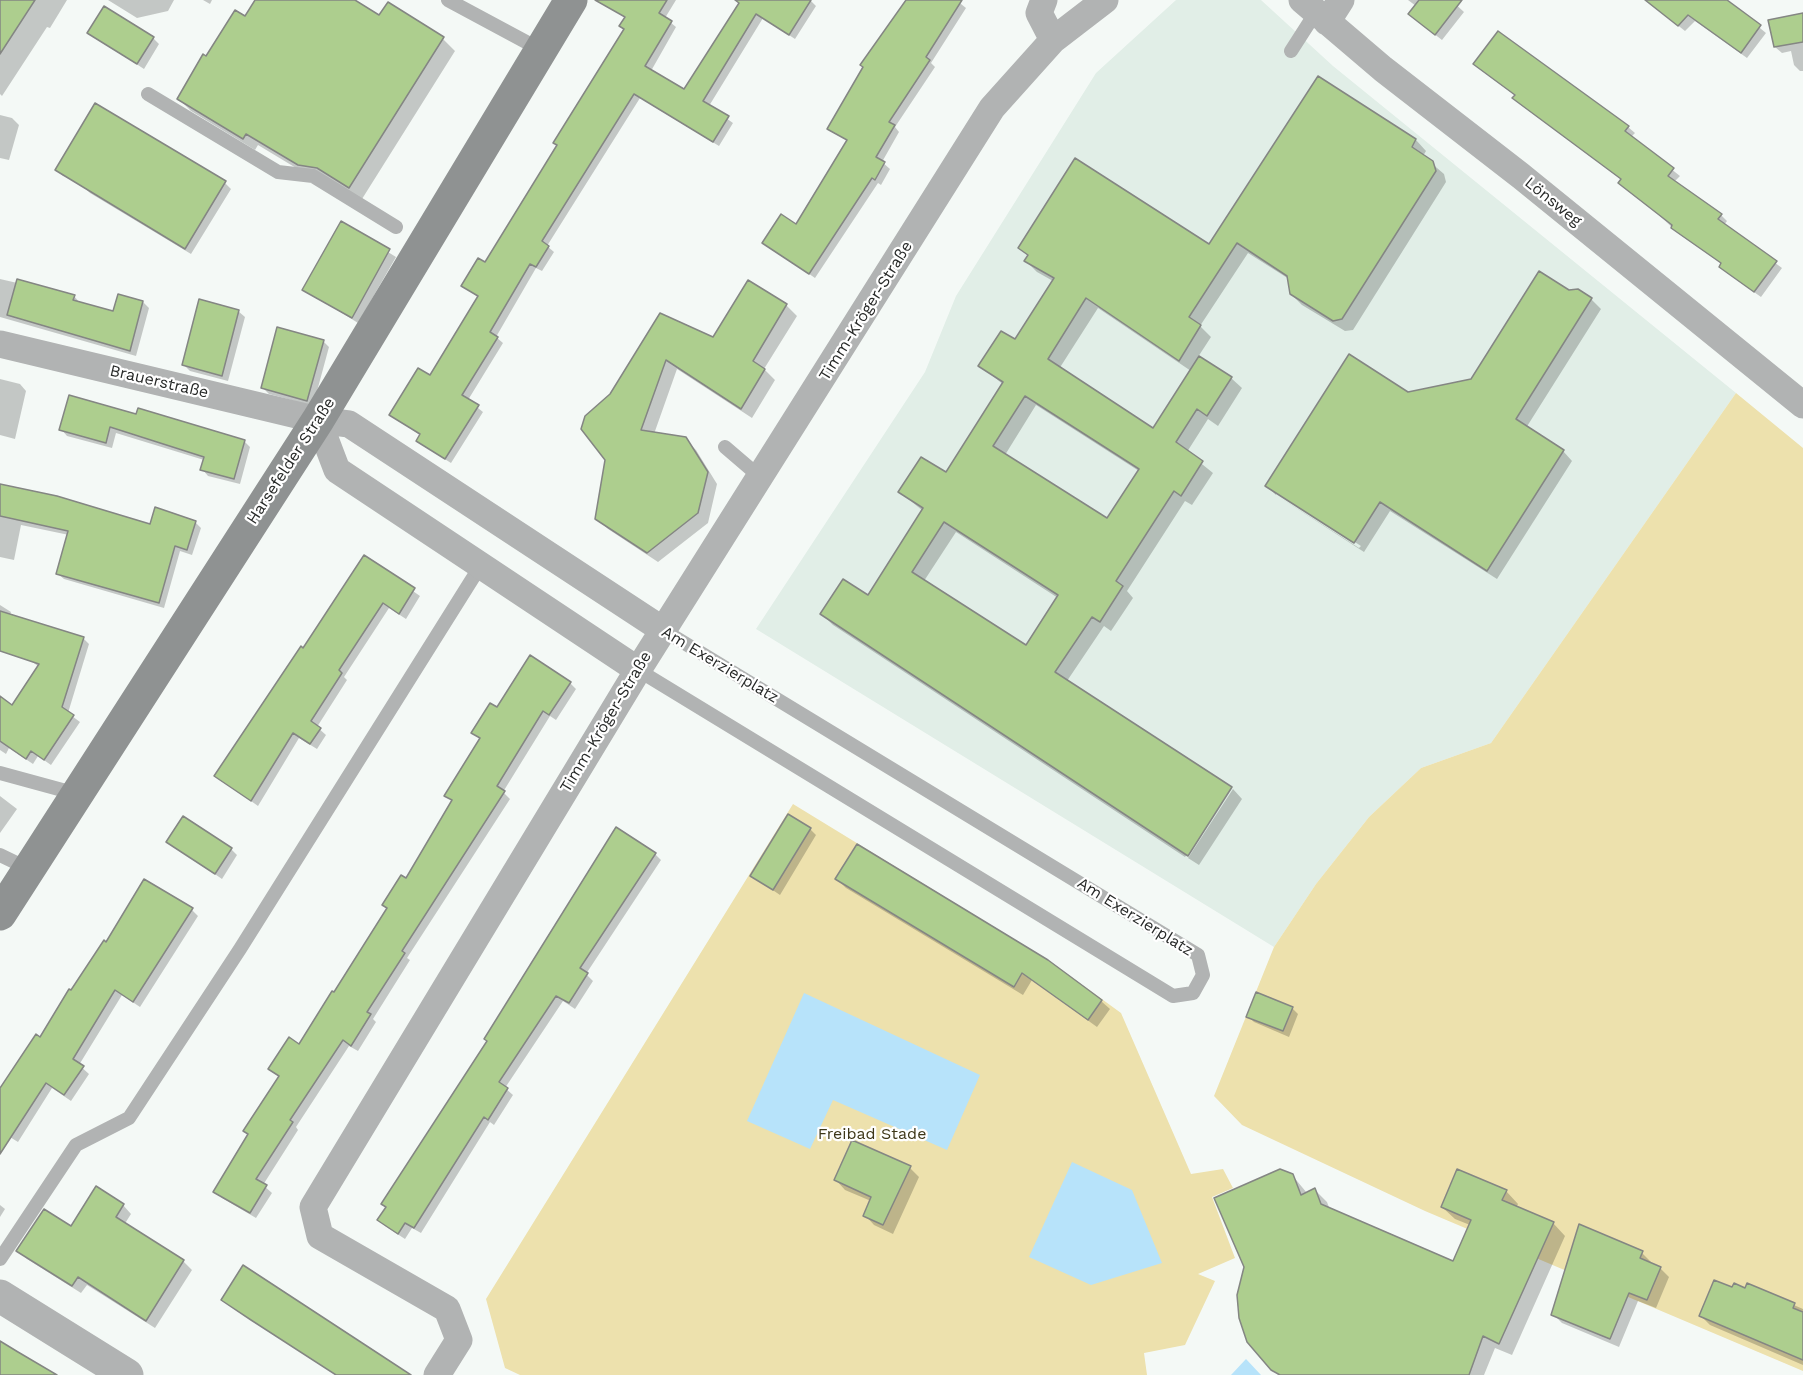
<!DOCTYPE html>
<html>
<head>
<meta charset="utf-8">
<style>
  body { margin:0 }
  canvas { display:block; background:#f4f9f6 }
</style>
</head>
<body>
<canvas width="1803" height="1375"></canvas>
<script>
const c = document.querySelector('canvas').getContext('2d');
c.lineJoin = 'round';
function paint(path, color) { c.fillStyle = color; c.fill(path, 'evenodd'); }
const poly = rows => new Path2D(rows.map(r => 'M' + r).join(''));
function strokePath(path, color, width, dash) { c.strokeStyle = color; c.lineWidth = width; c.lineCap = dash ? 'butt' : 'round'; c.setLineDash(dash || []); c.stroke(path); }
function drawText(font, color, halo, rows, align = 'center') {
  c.font = font + ' "Work Sans",sans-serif'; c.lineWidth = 4.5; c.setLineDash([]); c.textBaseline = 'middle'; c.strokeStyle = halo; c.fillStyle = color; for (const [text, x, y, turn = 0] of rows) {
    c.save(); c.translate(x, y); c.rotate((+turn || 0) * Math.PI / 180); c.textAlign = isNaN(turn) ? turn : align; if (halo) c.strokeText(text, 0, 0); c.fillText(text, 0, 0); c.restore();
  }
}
paint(poly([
  [1176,0,1261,0,1333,66,1736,393,1491,743,1421,768,1369,817,1316,884,1274,947,756,629,925,372,956,296,1096,73]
]), '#e1eee7');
paint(poly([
  [1736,393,1803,448,1803,1371,1425,1211,1242,1125,1214,1096,1274,947,1316,884,1369,817,1421,768,1491,743],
  [793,804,1048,960,1121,1013,1191,1174,1223,1169,1233,1188,1212,1197,1235,1258,1198,1274,1215,1281,1185,1345,1144,1353,1147,1375,520,1375,505,1368,486,1299]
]), '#ede1ad');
paint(poly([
  [804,993,980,1075,947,1150,833,1100,810,1149,747,1121],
  [1072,1162,1132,1190,1162,1263,1091,1285,1029,1257],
  [1246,1359,1261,1375,1231,1375]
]), '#b7e3fa');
paint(poly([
  [0,0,67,0,50,28,47,27,2,96,0,94],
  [108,0,174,0,168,11,137,18],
  [203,0,212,0,210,4],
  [257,0,352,0,380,17,388,4,443,39,455,51,362,199,311,177,258,145,255,150,191,111,179,99,207,58,246,18],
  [646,0,676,0,665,18,676,27,651,71,685,91,743,0,810,0,816,6,795,39,763,18,709,106,733,123,719,146,640,98,547,246,554,252,542,271,536,268,496,337,503,343,468,400,483,412,451,463,424,446,418,440,421,436,391,415,430,377,479,298,463,286,485,264],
  [908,0,956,0,966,8,931,63,935,67,895,127,899,132,882,162,890,169,881,185,878,183,815,278,764,243,796,226,848,141,829,128],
  [1408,0,1451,0,1464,12,1442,40,1416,20,1416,6],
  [1675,0,1726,0,1766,33,1747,58,1695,21,1685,31,1661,12],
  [1803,14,1803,71,1800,71,1794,65,1791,51,1782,53,1775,47],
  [89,33,153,38,159,44,144,69],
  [1498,33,1628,127,1635,133,1631,137,1680,176,1674,182,1721,215,1727,221,1724,225,1782,268,1761,297,1727,273,1722,264,1679,234,1622,180,1520,104,1514,98,1516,96,1481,70],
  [1318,78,1416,140,1426,151,1423,156,1444,174,1446,182,1353,330,1345,331,1302,305,1291,294,1289,279,1248,253,1200,326,1211,337,1198,357,1231,378,1242,388,1218,426,1208,419,1187,452,1213,473,1192,505,1185,501,1127,591,1133,598,1111,631,1104,626,1067,681,1232,788,1185,857,833,625,822,614,868,597,923,511,900,492,946,474,1004,385,980,366,1016,341,1053,281,1037,272,1026,261,1029,257,1020,248,1209,246],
  [1098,308,1191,371,1154,430,1059,369],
  [1036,405,1139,471,1108,520,1005,455],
  [956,532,1058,598,1027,647,924,581],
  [0,115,12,118,19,125,9,160,0,158],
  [57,170,225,183,231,189,191,254,90,193,84,187,85,182,63,176],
  [341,223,396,257,358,323,304,289],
  [0,279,74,296,80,303,114,313,143,302,149,308,136,356,0,317],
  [748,282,786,305,797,316,764,369,775,380,752,418,677,369,654,434,685,439,696,450,717,484,708,523,658,562,608,529,597,518,606,460,611,395,660,315,714,339],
  [1569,292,1591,299,1601,309,1526,428,1563,451,1572,461,1497,579,1390,511,1364,552,1276,495,1359,548,1361,546,1276,491,1276,495,1267,486,1408,394,1472,380],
  [238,311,245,317,228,381,190,371,184,365],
  [323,341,329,347,313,406,269,394,262,387],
  [0,379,20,384,26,391,15,439,0,435],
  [137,415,244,441,250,447,240,484,208,476,202,469,204,460,116,433,112,448,67,436,61,429],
  [0,485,151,526,195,522,201,528,192,555,180,551,164,608,64,579,58,574,69,535,21,525,14,560,0,557],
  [364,557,420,596,406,619,389,608,344,677,347,680,317,727,326,735,317,749,299,738,258,806,216,776,304,650],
  [0,605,11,612,10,615,83,638,89,644,68,713,80,722,51,765,38,756,33,764,9,748,6,754,0,750,0,698,13,707,39,667,30,660,0,648],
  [570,683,576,689,556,720,550,716,503,792,510,799,407,958,410,960,373,1019,376,1022,358,1051,349,1046,296,1127,298,1130,263,1185,272,1193,256,1218,222,1198,215,1192,280,1078,270,1069,300,1046,388,909,384,905,406,880,453,802,446,795,481,739,473,733,497,709],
  [1233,789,1242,799,1199,865,1188,858],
  [0,796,17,809,0,833],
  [810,829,816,835,780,895,752,876],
  [168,842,231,849,237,855,222,879],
  [655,854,661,860,586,974,593,981,575,1009,563,1001,505,1088,513,1095,494,1125,490,1122,421,1233,412,1228,405,1239,385,1226,379,1220],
  [837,879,1101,1001,1110,1009,1097,1027,1032,980,1023,995,846,888],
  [192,910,198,916,140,1007,122,995,79,1065,89,1074,71,1101,52,1088,18,1142,0,1131,0,1087,41,1039,107,944],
  [1292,1008,1298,1014,1289,1037,1254,1022,1248,1016],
  [910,1168,919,1177,893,1234,874,1225,865,1215,871,1201,845,1190,836,1180],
  [1292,1175,1307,1193,1315,1190,1327,1202,1330,1210,1454,1263,1470,1225,1455,1219,1442,1207,1506,1191,1518,1204,1516,1208,1553,1223,1565,1236,1512,1355,1495,1348,1484,1375,1278,1375,1272,1369],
  [0,1205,5,1209,0,1217],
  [123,1205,131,1214,124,1225,183,1261,192,1270,155,1328,87,1285,81,1293,27,1259,18,1250],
  [1642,1253,1651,1262,1650,1264,1660,1268,1669,1277,1656,1308,1638,1301,1619,1347,1562,1323,1553,1314],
  [1748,1285,1803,1309,1803,1365,1710,1325,1701,1316,1733,1289,1746,1290]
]), '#0003');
const building = poly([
  [0,0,35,0,0,54,0,0],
  [255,0,355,0,379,15,388,2,444,37,349,188,317,168,298,165,246,134,243,139,177,99,203,54,206,56,235,10,245,16,255,0],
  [595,0,667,0,659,13,672,21,645,66,684,89,739,3,735,0,811,0,789,35,756,14,703,101,729,116,713,142,634,94,542,241,549,246,536,267,530,264,490,332,498,337,462,395,479,405,445,459,416,441,420,434,389,415,418,368,430,375,478,296,461,286,478,258,485,262,557,145,553,143,624,29,619,26,625,17,595,0],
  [906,0,962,0,926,57,930,60,889,122,895,125,876,157,885,162,875,180,872,178,809,274,762,243,781,214,796,224,847,140,827,129,863,67,860,65,906,0],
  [1419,0,1462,0,1435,35,1408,14,1419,0],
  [1645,0,1727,0,1761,25,1741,53,1688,15,1678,26,1645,0],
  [104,6,154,37,137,64,87,33,104,6],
  [1803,13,1803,42,1774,47,1768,20,1803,13],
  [1498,31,1629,126,1625,131,1674,168,1668,176,1722,214,1718,219,1777,261,1754,292,1719,267,1721,263,1671,228,1672,225,1618,183,1621,179,1512,98,1515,95,1473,64,1498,31],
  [1318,76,1416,139,1412,147,1433,161,1436,171,1342,319,1333,321,1290,294,1287,276,1237,243,1189,317,1201,325,1179,361,1086,298,1048,359,1153,428,1199,356,1232,377,1207,416,1197,409,1176,442,1203,461,1181,496,1174,491,1116,581,1123,586,1100,622,1092,617,1055,672,1232,787,1188,856,820,614,843,579,868,595,923,508,898,492,921,457,946,472,1003,382,978,366,1001,331,1015,339,1054,278,1024,261,1028,255,1018,248,1075,158,1209,244,1318,76],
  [1025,396,1139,469,1107,518,993,446,1025,396],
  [944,522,1058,595,1026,645,912,572,944,522],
  [95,103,226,181,185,249,55,170,95,103],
  [341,221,390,249,352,318,302,290,341,221],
  [1539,271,1569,290,1578,289,1592,298,1516,419,1564,450,1487,571,1380,502,1354,543,1265,486,1349,354,1408,392,1471,379,1539,271],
  [17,279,75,295,73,300,113,311,118,294,143,301,130,351,7,315,17,279],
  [748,280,787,304,753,361,765,369,741,409,666,360,641,430,686,437,708,472,698,513,647,553,595,519,605,460,581,429,585,416,610,394,660,313,713,337,748,280],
  [199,299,239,310,222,376,182,365,199,299],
  [277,327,324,340,307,401,261,388,277,327],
  [69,395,136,414,138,408,245,440,234,479,200,470,204,457,110,427,106,443,59,430,69,395],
  [0,484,57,496,150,524,155,507,196,521,187,550,175,546,159,603,56,574,68,531,0,516,0,484],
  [364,555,415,588,399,614,383,603,339,670,342,673,311,721,321,728,310,744,293,733,251,801,214,776,301,646,303,648,364,555],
  [0,611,84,637,62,707,74,715,44,760,31,751,26,759,0,741,0,696,12,705,39,664,0,651,0,611],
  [530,655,571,682,549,715,543,711,497,786,505,791,402,951,405,953,367,1012,371,1014,351,1046,343,1040,290,1120,293,1122,256,1179,267,1185,250,1213,213,1192,248,1134,243,1131,279,1076,268,1069,289,1037,299,1044,332,991,334,992,387,908,382,905,401,875,406,878,452,800,444,796,480,738,471,733,490,703,497,707,530,655],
  [788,814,811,828,773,890,750,876,788,814],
  [183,816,232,848,215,874,166,842,183,816],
  [616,827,656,853,580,968,588,973,569,1003,556,996,499,1082,508,1088,488,1120,484,1117,414,1228,405,1223,398,1234,377,1220,386,1207,381,1204,487,1041,484,1039,616,827],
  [857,844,1048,960,1102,1000,1088,1020,1022,973,1014,987,835,879,857,844],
  [144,879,193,908,133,1002,115,990,73,1059,84,1066,64,1095,46,1083,0,1154,0,1088,36,1034,40,1037,69,989,71,990,104,940,106,942,144,879],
  [1256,992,1293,1007,1283,1031,1246,1017,1256,992],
  [852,1140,911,1166,883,1225,863,1216,871,1197,834,1180,852,1140],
  [1280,1169,1293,1174,1301,1195,1315,1188,1321,1204,1453,1261,1471,1220,1441,1207,1457,1169,1507,1190,1502,1200,1554,1222,1499,1344,1483,1336,1469,1375,1280,1375,1271,1370,1247,1342,1239,1318,1237,1295,1244,1267,1214,1198,1280,1169],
  [96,1186,124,1204,116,1217,184,1260,146,1321,78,1277,72,1286,16,1251,44,1209,71,1226,96,1186],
  [1579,1224,1643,1251,1640,1258,1661,1267,1647,1300,1629,1293,1610,1339,1551,1315,1579,1224],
  [243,1265,379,1354,411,1375,336,1375,251,1320,221,1300,243,1265],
  [1714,1280,1732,1287,1734,1283,1745,1288,1747,1283,1795,1303,1793,1308,1803,1312,1803,1360,1699,1316,1714,1280],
  [0,1341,18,1352,57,1375,0,1375,0,1341]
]);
paint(building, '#adce8e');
strokePath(building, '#848683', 1.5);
strokePath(poly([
  [448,0,541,50],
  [1291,51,1316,12],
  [148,94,278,172,313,176,396,227],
  [725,447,760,477],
  [638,670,1173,996,1193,993,1203,975,1198,955,663,630],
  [0,773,77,794],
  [0,855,29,869],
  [0,1259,76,1145,129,1118,240,949,481,565]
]), '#b1b3b3', 14);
strokePath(poly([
  [1044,0,1039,13,1053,40],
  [1302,0,1383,69,1521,176,1803,405],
  [1327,22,1341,0],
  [0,344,318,420,349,424,663,630],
  [318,420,337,470,638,670],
  [437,1375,459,1340,447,1309,320,1236,313,1207,638,670,992,108,1053,40,1105,0]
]), '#b1b3b3', 27);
strokePath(poly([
  [0,1296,127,1375]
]), '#b1b3b3', 33);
strokePath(poly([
  [0,914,318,420,571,0]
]), '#8f9292', 33);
drawText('16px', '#272928', '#fff', [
  ["Lönsweg",1553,202,39],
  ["Timm-Kröger-Straße",866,311,-58],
  ["Brauerstraße",159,382,13],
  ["Harsefelder Straße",291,461,-57],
  ["Am Exerzierplatz",720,665,31],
  ["Timm-Kröger-Straße",606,722,-59],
  ["Am Exerzierplatz",1135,917,32]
]);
drawText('16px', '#3e3718', '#fff', [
  ["Freibad Stade",872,1134]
]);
</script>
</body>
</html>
